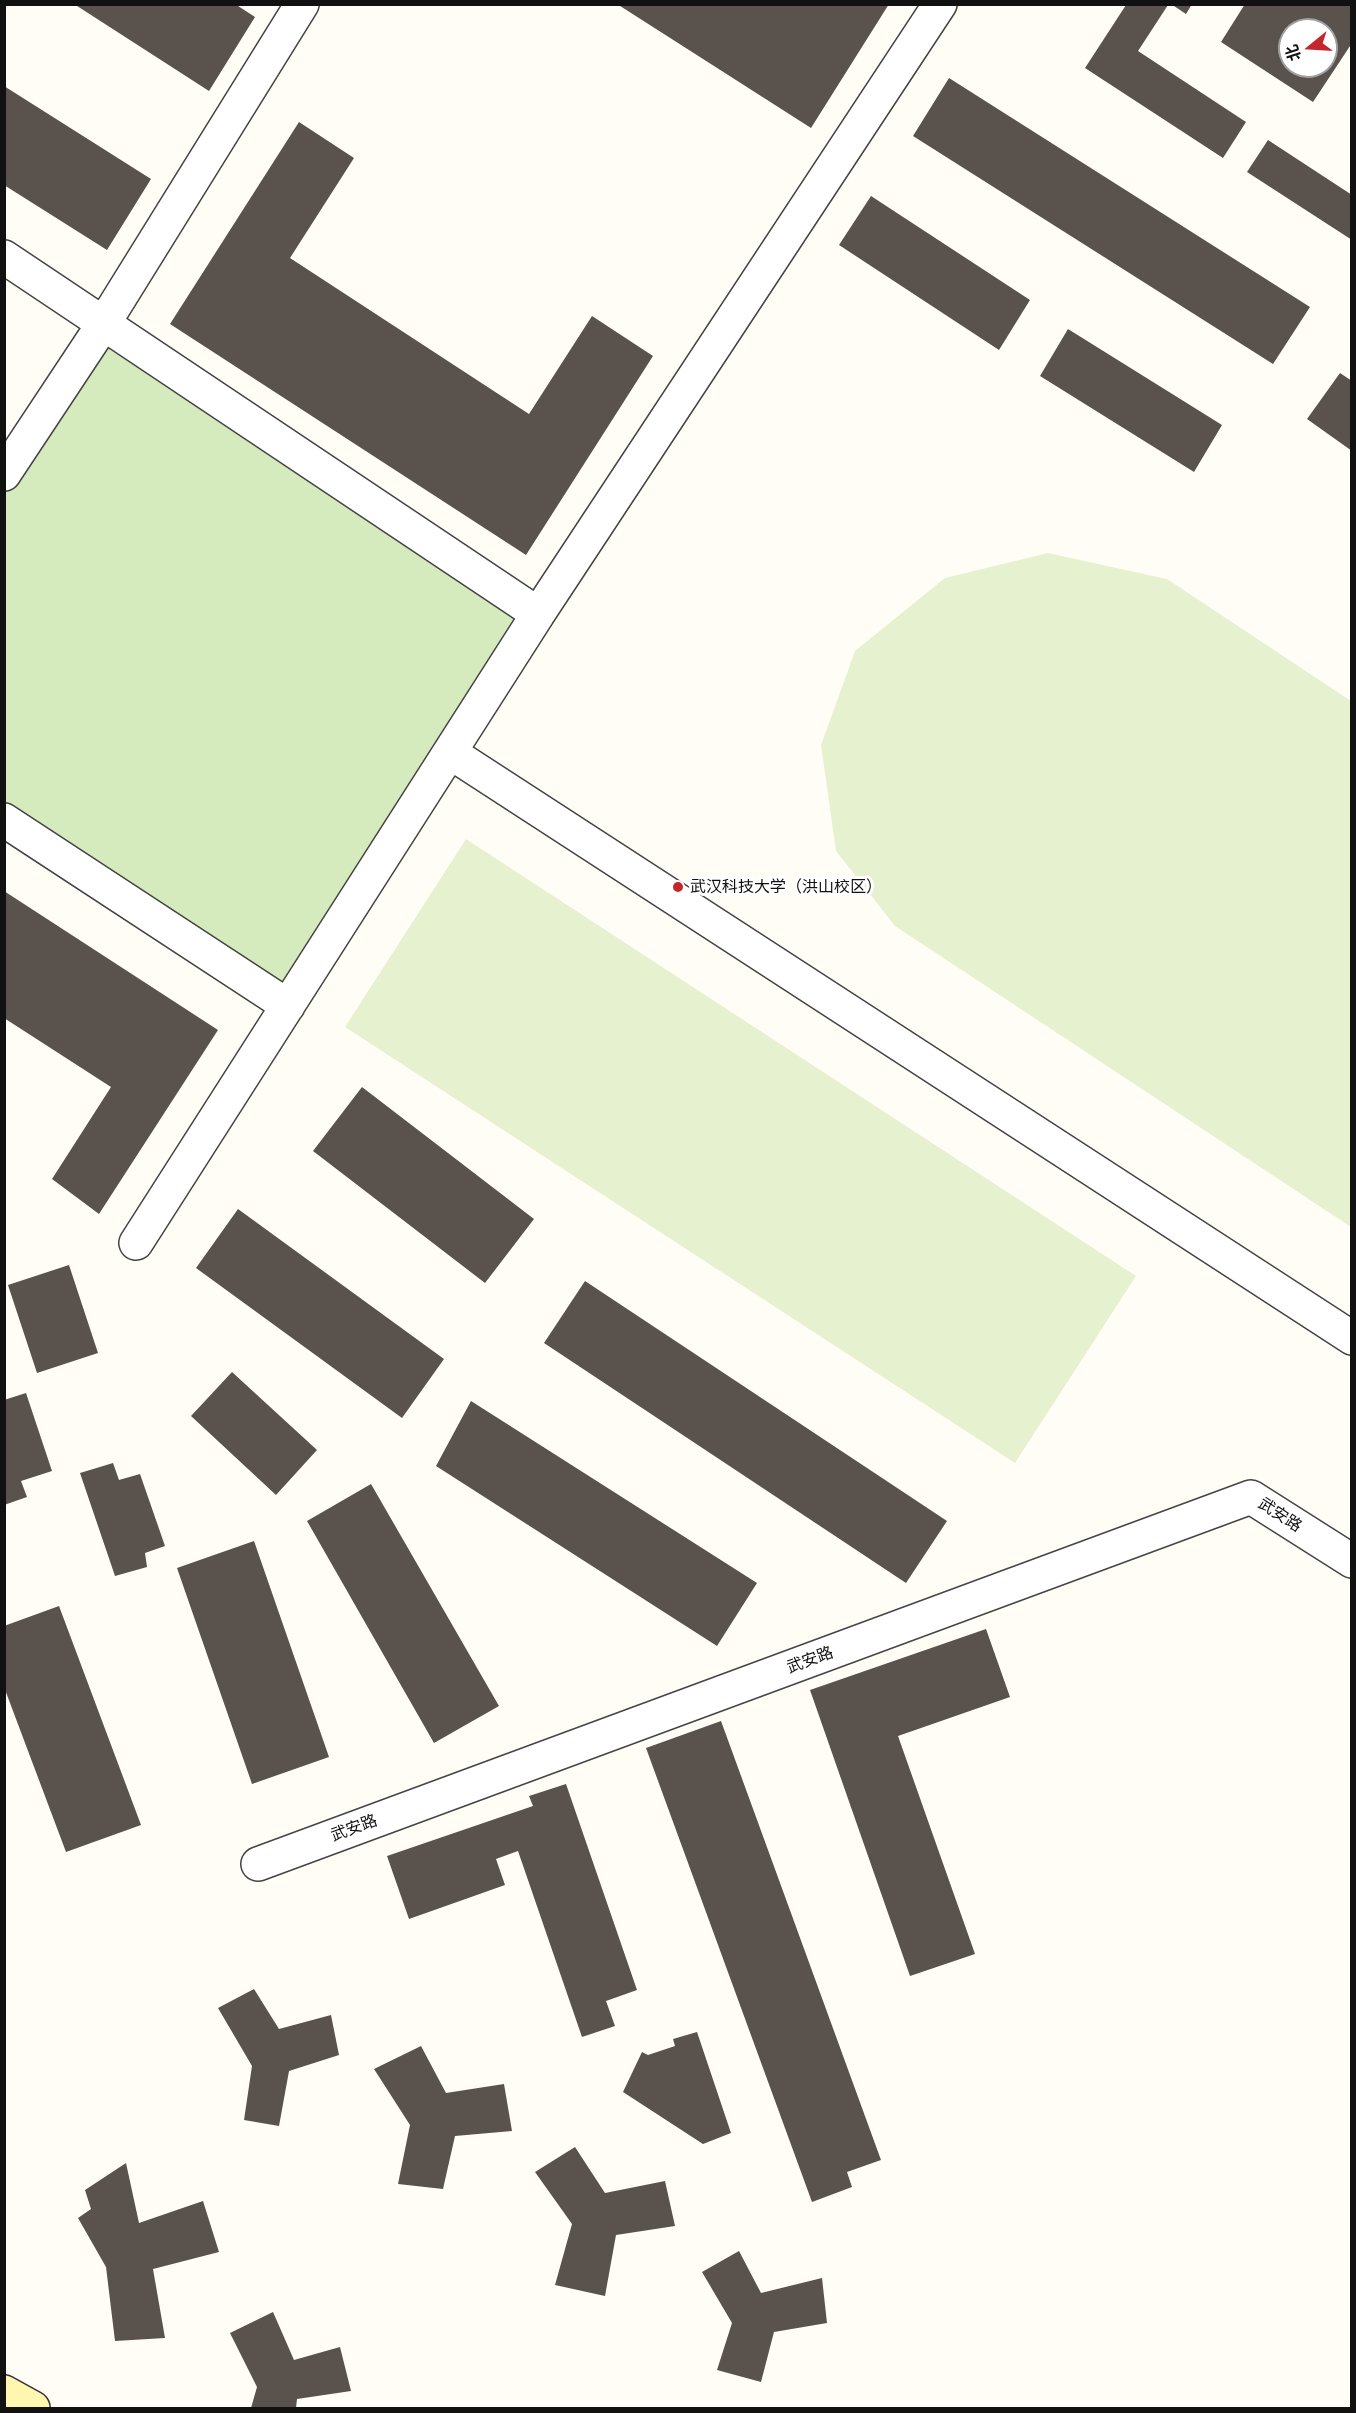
<!DOCTYPE html>
<html>
<head>
<meta charset="utf-8">
<style>
  body { margin:0 }
  #map { position:relative; width:1356px; height:2413px; overflow:hidden; background:#fffdf5; font-family:"Playfair Display","Noto Sans SC",serif }
  canvas { display:block }
  .frame { position:absolute; inset:0; border:6px solid #111; pointer-events:none }
  .north { position:absolute; left:1278px; top:18px; width:60px; height:60px; box-sizing:border-box; background:#fff; border:2px solid #a0a0a0; border-radius:50%; rotate:252deg; font-size:16px; font-weight:700; line-height:24px; text-align:center; color:#111 }
  .north::after { content:''; display:block; margin:auto; width:21px; height:27px; background:#c4262e; clip-path:polygon(50% 0,100% 100%,50% 72%,0 100%) }
</style>
</head>
<body>
<div id="map">
<canvas width="1356" height="2413"></canvas>
<div class="frame"></div>
<div class="north">北</div>
</div>
<script>
const c = document.querySelector('canvas').getContext('2d');
c.lineJoin = 'round';
function paint(path, color) { c.fillStyle = color; c.fill(path, 'evenodd'); }
const poly = rows => new Path2D(rows.map(r => 'M' + r).join(''));
function strokePath(path, color, width, dash) { c.strokeStyle = color; c.lineWidth = width; c.lineCap = dash ? 'butt' : 'round'; c.setLineDash(dash || []); c.stroke(path); }
function drawText(font, color, halo, rows, align = 'center') {
  c.font = font + ' "Playfair Display","Noto Sans SC",serif'; c.lineWidth = 6; c.setLineDash([]); c.textBaseline = 'middle'; c.strokeStyle = halo; c.fillStyle = color; for (const [text, x, y, turn = 0] of rows) {
    c.save(); c.translate(x, y); c.rotate((+turn || 0) * Math.PI / 180); c.textAlign = isNaN(turn) ? turn : align; if (halo) c.strokeText(text, 0, 0); c.fillText(text, 0, 0); c.restore();
  }
}
paint(poly([
  [104,323,538,614,288,1006,5,820,4,474]
]), '#d5ebbd');
paint(poly([
  [1048,553,1167,579,1351,701,1351,1227,895,926,836,851,821,745,855,651,945,578],
  [466,839,1136,1276,1015,1463,345,1027]
]), '#e6f2cf');
paint(poly([
  [74,4,235,4,255,17,209,91],
  [617,4,889,4,811,128],
  [1171,4,1192,4,1186,14],
  [1245,4,1352,4,1352,43,1313,102,1221,42],
  [1290,30,1326,30,1326,66,1290,66],
  [1126,5,1168,5,1138,51,1246,122,1223,158,1085,68],
  [949,78,1310,307,1273,364,913,136],
  [4,86,151,179,107,250,4,185],
  [299,122,354,158,290,258,529,414,592,316,653,356,526,555,170,324],
  [1268,140,1352,195,1352,240,1247,172],
  [871,196,1030,300,999,350,839,245],
  [1068,329,1222,425,1194,472,1040,376],
  [1340,373,1352,381,1352,451,1307,419],
  [4,891,218,1030,99,1214,52,1179,111,1087,4,1018],
  [362,1087,534,1219,485,1283,313,1151],
  [238,1209,444,1359,402,1418,196,1268],
  [69,1265,98,1353,37,1373,8,1285],
  [585,1281,947,1521,906,1583,544,1343],
  [232,1372,317,1450,276,1495,191,1416],
  [26,1393,52,1471,21,1481,27,1497,4,1505,4,1400],
  [471,1401,757,1583,717,1646,436,1466],
  [113,1463,119,1480,140,1474,165,1546,145,1553,147,1567,115,1576,80,1473],
  [371,1484,499,1706,434,1743,307,1521],
  [254,1541,329,1757,252,1784,177,1568],
  [59,1606,141,1825,66,1852,4,1687,4,1626],
  [986,1629,1010,1697,898,1736,975,1954,910,1976,810,1690],
  [721,1721,881,2160,847,2172,852,2187,812,2202,646,1748],
  [566,1784,637,1990,606,2001,615,2026,582,2037,518,1851,496,1859,505,1885,409,1919,387,1856,533,1806,529,1796],
  [254,1989,279,2029,331,2015,339,2055,289,2071,279,2126,244,2120,252,2066,218,2008],
  [697,2032,731,2133,703,2144,623,2092,642,2052,648,2055,675,2046,673,2039],
  [421,2046,446,2093,504,2084,512,2131,455,2136,443,2189,398,2184,410,2125,374,2069],
  [575,2147,605,2193,665,2181,675,2226,616,2235,605,2296,555,2285,572,2224,535,2172],
  [126,2163,139,2223,203,2201,219,2252,153,2269,165,2338,115,2341,106,2267,78,2218,91,2209,85,2190],
  [739,2251,761,2293,822,2278,827,2323,774,2332,761,2382,717,2370,732,2323,702,2272],
  [273,2312,294,2360,340,2347,351,2391,297,2399,296,2408,251,2408,257,2387,230,2333]
]), '#5a524d');
const street = poly([
  [4,257,538,614,136,1243],
  [4,474,104,323,302,4],
  [538,614,940,4],
  [451,753,1352,1338],
  [4,820,288,1006],
  [258,1864,1251,1497,1352,1561]
]);
const secondary = poly([
  [4,2392,33,2408]
]);
strokePath(street, '#444', 36);
strokePath(secondary, '#333', 36);
strokePath(street, '#fff', 33);
strokePath(secondary, '#fff6b0', 33);
for (const [x, y, r, color] of [
  [678,887,6,"#c4262e"]
]) { const dot = new Path2D(); dot.arc(x, y, r, 0, 2 * Math.PI); c.fillStyle = color; c.fill(dot); strokePath(dot, '#fff', 2); }
drawText('16px', '#111', '#fff', [
  ["武汉科技大学（洪山校区）",690,887]
], 'left');
drawText('16px', '#111', '#fff', [
  ["武安路",1280,1515,33],
  ["武安路",810,1660,-20],
  ["武安路",354,1828,-20]
]);
</script>
</body>
</html>
